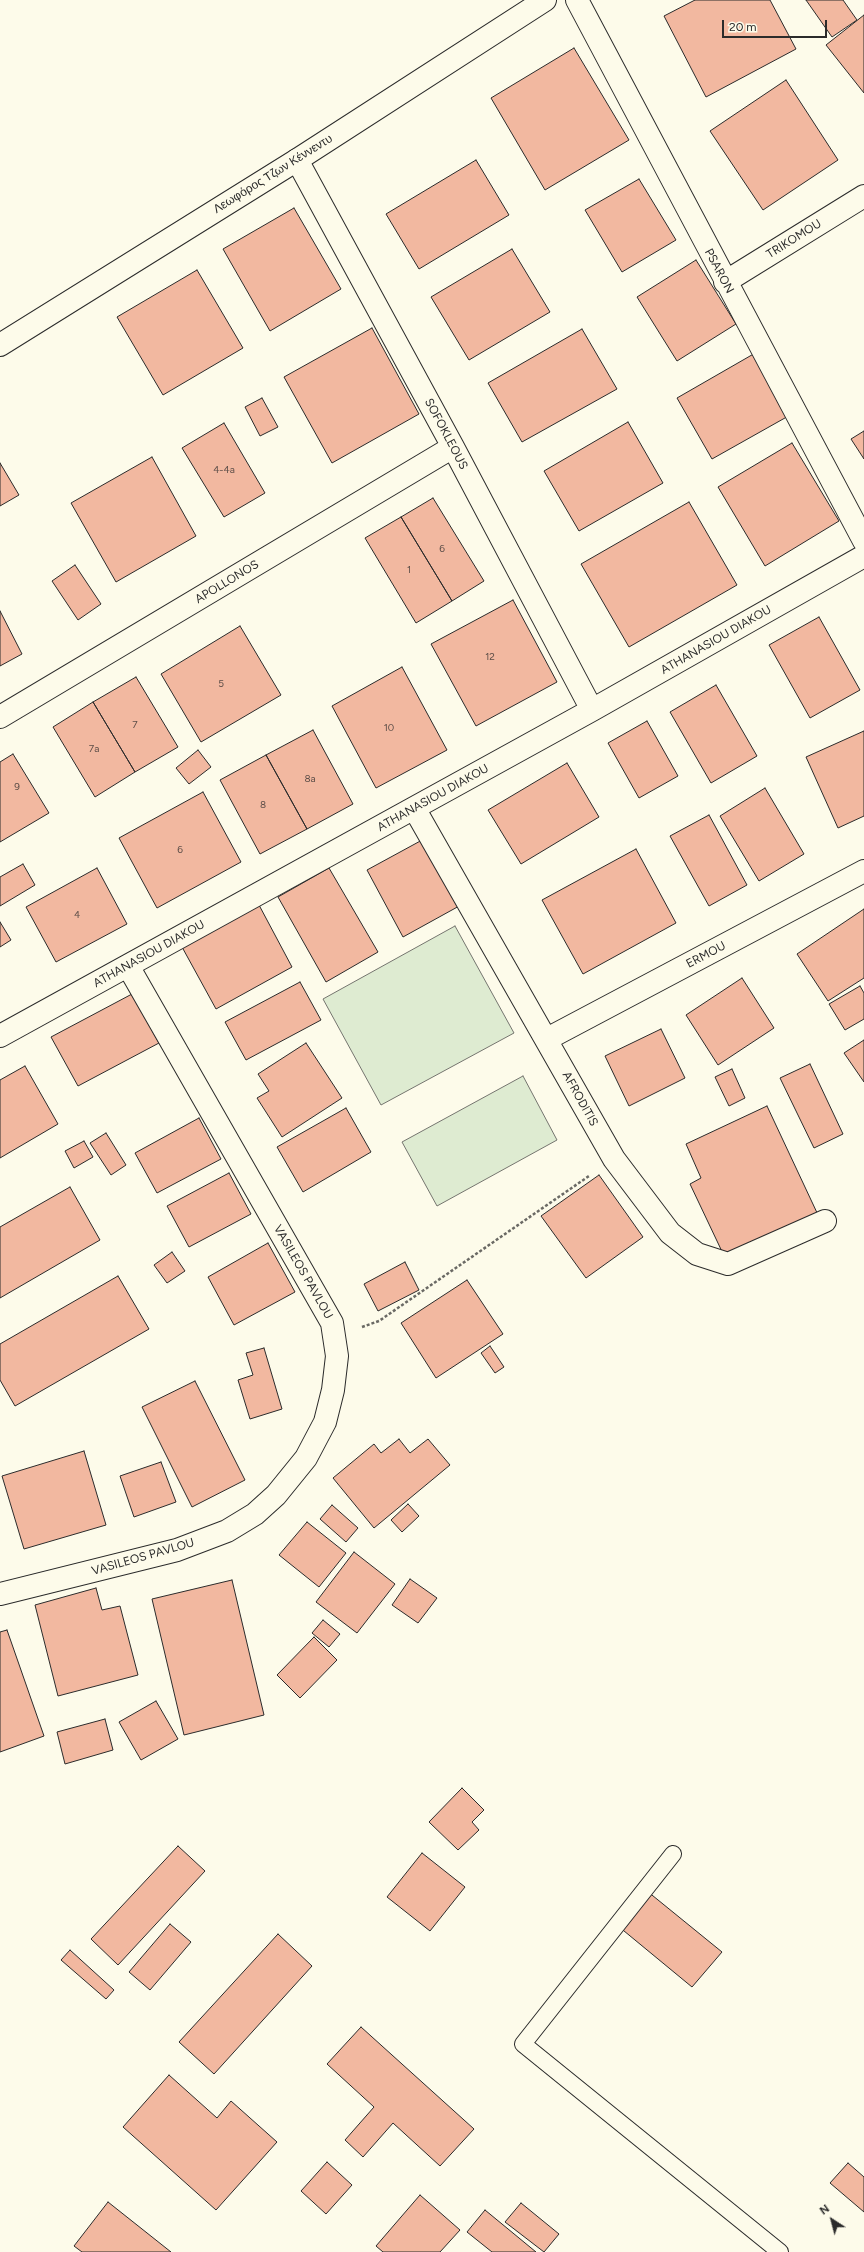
<!DOCTYPE html>
<html>
<head>
<meta charset="utf-8">
<style>
  body { margin:0 }
  #map { position:relative; width:864px; height:2252px; overflow:hidden; background:#fdfbea; font-family:Figtree,sans-serif }
  canvas { display:block }
  .north { position:absolute; left:812px; top:2200px; width:40px; height:40px; -webkit-text-stroke:3px #fdfbea; paint-order:stroke; rotate:324deg; font-size:11px; font-weight:700; line-height:16px; text-align:center; color:#2b2b2b }
  .north::after { content:''; display:block; margin:auto; width:14px; height:18px; background:#2b2b2b; clip-path:polygon(50% 0,100% 100%,50% 72%,0 100%) }
  .scale { position:absolute; left:722px; top:20px; width:105px; height:18px; box-sizing:border-box; border:2px solid #2b2b2b; border-top:0; padding-left:5px; font-size:12px; line-height:14px; white-space:nowrap; color:#2b2b2b; -webkit-text-stroke:3px #fdfbea; paint-order:stroke }
</style>
</head>
<body>
<div id="map">
<canvas width="864" height="2252"></canvas>
<div class="north">N</div>
<div class="scale">20 m</div>
</div>
<script>
const c = document.querySelector('canvas').getContext('2d');
c.lineJoin = 'round';
function paint(path, color) { c.fillStyle = color; c.fill(path, 'evenodd'); }
const poly = rows => new Path2D(rows.map(r => 'M' + r).join(''));
function strokePath(path, color, width, dash) { c.strokeStyle = color; c.lineWidth = width; c.lineCap = dash ? 'butt' : 'round'; c.setLineDash(dash || []); c.stroke(path); }
function drawText(font, color, halo, rows, align = 'center') {
  c.font = font + ' Figtree,sans-serif'; c.lineWidth = 3; c.setLineDash([]); c.textBaseline = 'middle'; c.strokeStyle = halo; c.fillStyle = color; for (const [text, x, y, turn = 0] of rows) {
    c.save(); c.translate(x, y); c.rotate((+turn || 0) * Math.PI / 180); c.textAlign = isNaN(turn) ? turn : align; if (halo) c.strokeText(text, 0, 0); c.fillText(text, 0, 0); c.restore();
  }
}
const green = poly([
  [455,926,514,1033,381,1105,323,999,455,926],
  [523,1076,557,1140,437,1206,402,1142,523,1076]
]);
paint(green, '#deebd1');
strokePath(green, '#74746e', 1);
const building = poly([
  [695,0,770,0,796,49,706,97,664,16,695,0],
  [806,0,843,0,857,20,832,37,806,0],
  [864,15,864,93,826,45,864,15],
  [574,48,629,140,545,190,491,98,574,48],
  [786,80,838,160,763,210,710,131,786,80],
  [476,160,509,215,419,269,386,214,476,160],
  [639,179,676,240,622,272,585,210,639,179],
  [294,208,341,289,270,331,223,249,294,208],
  [512,249,550,312,469,360,431,297,512,249],
  [696,260,736,324,677,361,637,297,696,260],
  [197,270,243,348,163,395,117,317,197,270],
  [372,328,419,414,332,463,284,377,372,328],
  [582,329,617,389,522,442,488,383,582,329],
  [757,352,792,414,712,459,677,398,757,352],
  [262,398,278,427,260,436,245,407,262,398],
  [628,422,663,483,579,531,544,471,628,422],
  [224,423,265,493,224,517,182,448,224,423],
  [864,431,864,459,851,439,864,431],
  [792,443,839,521,765,566,718,487,792,443],
  [152,457,196,536,116,582,71,503,152,457],
  [0,463,19,495,0,506,0,463],
  [433,498,484,581,452,601,401,517,433,498],
  [689,502,737,585,629,647,581,564,689,502],
  [401,517,452,601,416,623,365,538,401,517],
  [75,565,101,604,78,620,52,581,75,565],
  [513,600,557,682,476,726,431,644,513,600],
  [0,611,22,654,0,666,0,611],
  [819,617,860,690,810,718,769,645,819,617],
  [240,626,281,695,201,742,161,674,240,626],
  [402,667,447,750,376,788,332,706,402,667],
  [136,677,178,747,135,772,93,702,136,677],
  [716,685,757,756,711,783,670,712,716,685],
  [93,702,135,772,95,797,53,727,93,702],
  [647,721,678,776,639,798,608,743,647,721],
  [313,730,353,804,307,829,266,755,313,730],
  [864,731,864,816,838,828,806,757,864,731],
  [198,750,211,767,189,784,176,768,198,750],
  [13,754,49,813,0,842,0,762,13,754],
  [266,755,307,829,260,854,220,780,266,755],
  [567,763,599,817,521,864,488,810,567,763],
  [765,788,804,854,759,881,720,816,765,788],
  [203,792,241,862,157,908,119,838,203,792],
  [709,815,747,885,709,906,670,836,709,815],
  [424,839,461,905,403,937,367,870,424,839],
  [636,849,676,923,583,974,542,900,636,849],
  [23,864,35,885,0,906,0,877,23,864],
  [97,868,127,924,56,962,26,907,97,868],
  [329,868,378,952,326,982,278,897,329,868],
  [259,905,292,967,216,1009,182,947,259,905],
  [864,909,864,978,828,1001,797,954,864,909],
  [0,922,11,940,0,947,0,922],
  [742,978,774,1028,718,1065,686,1015,742,978],
  [300,982,321,1020,246,1060,225,1022,300,982],
  [860,986,864,993,864,1019,845,1030,829,1004,860,986],
  [132,994,159,1043,78,1086,51,1037,132,994],
  [661,1029,685,1078,629,1106,605,1056,661,1029],
  [864,1040,864,1082,844,1053,864,1040],
  [306,1043,342,1098,282,1137,257,1098,269,1091,258,1074,306,1043],
  [810,1064,843,1134,814,1148,780,1078,810,1064],
  [25,1066,58,1124,0,1158,0,1080,25,1066],
  [732,1069,745,1098,729,1106,715,1077,732,1069],
  [767,1106,819,1217,726,1260,690,1184,701,1178,686,1144,767,1106],
  [346,1108,371,1152,303,1192,277,1147,346,1108],
  [199,1118,221,1159,157,1193,135,1153,199,1118],
  [106,1133,126,1165,111,1175,90,1143,106,1133],
  [84,1141,93,1157,74,1168,65,1151,84,1141],
  [229,1173,251,1214,189,1247,167,1206,229,1173],
  [599,1175,643,1237,586,1278,541,1216,599,1175],
  [70,1187,100,1240,0,1298,0,1227,70,1187],
  [268,1243,295,1292,234,1325,208,1277,268,1243],
  [172,1252,185,1271,167,1283,154,1265,172,1252],
  [405,1262,419,1290,378,1311,364,1284,405,1262],
  [118,1276,149,1329,15,1406,0,1380,0,1344,118,1276],
  [467,1280,503,1334,436,1378,401,1323,467,1280],
  [490,1346,504,1367,495,1373,481,1353,490,1346],
  [264,1348,282,1409,250,1419,238,1380,253,1375,246,1353,264,1348],
  [195,1381,245,1480,192,1507,142,1407,195,1381],
  [399,1439,410,1453,428,1439,450,1465,374,1528,333,1478,374,1444,381,1453,399,1439],
  [84,1451,106,1525,24,1549,2,1476,84,1451],
  [161,1462,176,1502,134,1517,120,1476,161,1462],
  [408,1504,419,1516,402,1532,391,1520,408,1504],
  [332,1505,358,1528,346,1542,320,1519,332,1505],
  [307,1522,346,1553,319,1587,279,1555,307,1522],
  [354,1552,395,1584,357,1633,316,1602,354,1552],
  [410,1579,437,1598,418,1623,392,1605,410,1579],
  [232,1580,264,1715,184,1735,152,1599,232,1580],
  [96,1588,102,1610,120,1606,138,1675,58,1696,35,1605,96,1588],
  [323,1620,340,1634,329,1647,312,1633,323,1620],
  [7,1630,44,1736,0,1752,0,1632,7,1630],
  [314,1637,337,1660,300,1698,277,1675,314,1637],
  [156,1701,178,1739,141,1760,119,1722,156,1701],
  [105,1719,113,1750,65,1764,57,1732,105,1719],
  [462,1788,484,1810,472,1822,479,1830,458,1850,429,1822,462,1788],
  [178,1846,205,1871,118,1965,91,1939,178,1846],
  [422,1853,465,1887,430,1931,387,1897,422,1853],
  [647,1891,722,1952,692,1987,618,1926,647,1891],
  [170,1924,191,1942,150,1990,129,1972,170,1924],
  [278,1934,312,1966,214,2074,179,2042,278,1934],
  [70,1950,114,1990,106,1999,61,1960,70,1950],
  [361,2027,474,2129,440,2166,393,2123,363,2157,345,2140,374,2107,327,2064,361,2027],
  [169,2075,217,2118,231,2101,277,2142,216,2210,123,2127,169,2075],
  [327,2162,352,2185,326,2214,301,2191,327,2162],
  [848,2163,864,2177,864,2212,830,2183,848,2163],
  [420,2195,460,2230,440,2252,383,2252,376,2246,420,2195],
  [108,2202,171,2252,82,2252,74,2246,108,2202],
  [521,2203,559,2234,544,2252,505,2222,521,2203],
  [485,2210,536,2252,492,2252,467,2232,485,2210]
]);
paint(building, '#f2b8a0');
strokePath(building, '#2b2b2b', 1);
const service = poly([
  [673,1854,523,2044,780,2252]
]);
const minor = poly([
  [577,0,864,541],
  [297,160,453,447,592,710],
  [725,282,864,196],
  [0,717,453,447],
  [414,808,614,1159,670,1233,697,1254,728,1264,825,1221],
  [0,1036,592,710,864,556],
  [547,1039,864,871],
  [0,1594,177,1550,227,1531,255,1514,276,1495,306,1458,325,1422,333,1390,337,1356,332,1323,128,966]
]);
const primary = poly([
  [0,345,297,160,545,0]
]);
strokePath(service, '#2b2b2b', 18);
strokePath(minor, '#2b2b2b', 24);
strokePath(primary, '#2b2b2b', 24);
strokePath(poly([
  [362,1327,379,1321,589,1176]
]), '#6a6964', 2.5, [3, 2]);
strokePath(service, '#fdfbea', 16);
strokePath(minor, '#fdfbea', 22);
strokePath(primary, '#fdfbea', 22);
drawText('10px', '#5d4e48', null, [
  ["4-4a",224,470],
  ["6",442,549],
  ["1",409,570],
  ["12",490,657],
  ["5",221,684],
  ["7",135,725],
  ["10",389,728],
  ["7a",94,749],
  ["8a",310,779],
  ["9",17,787],
  ["8",263,805],
  ["6",180,850],
  ["4",77,915]
]);
drawText('12px', '#2b2b2b', '#fdfbea', [
  ["Λεωφόρος Τζων Κέννεντυ",273,174,-32],
  ["TRIKOMOU",794,239,-32],
  ["PSARON",719,271,62],
  ["SOFOKLEOUS",446,434,62],
  ["APOLLONOS",227,582,-31],
  ["ATHANASIOU DIAKOU",716,640,-30],
  ["ATHANASIOU DIAKOU",433,798,-29],
  ["ATHANASIOU DIAKOU",149,954,-29],
  ["ERMOU",706,955,-28],
  ["AFRODITIS",580,1099,61],
  ["VASILEOS PAVLOU",303,1272,60],
  ["VASILEOS PAVLOU",143,1557,-16]
]);
</script>
</body>
</html>
